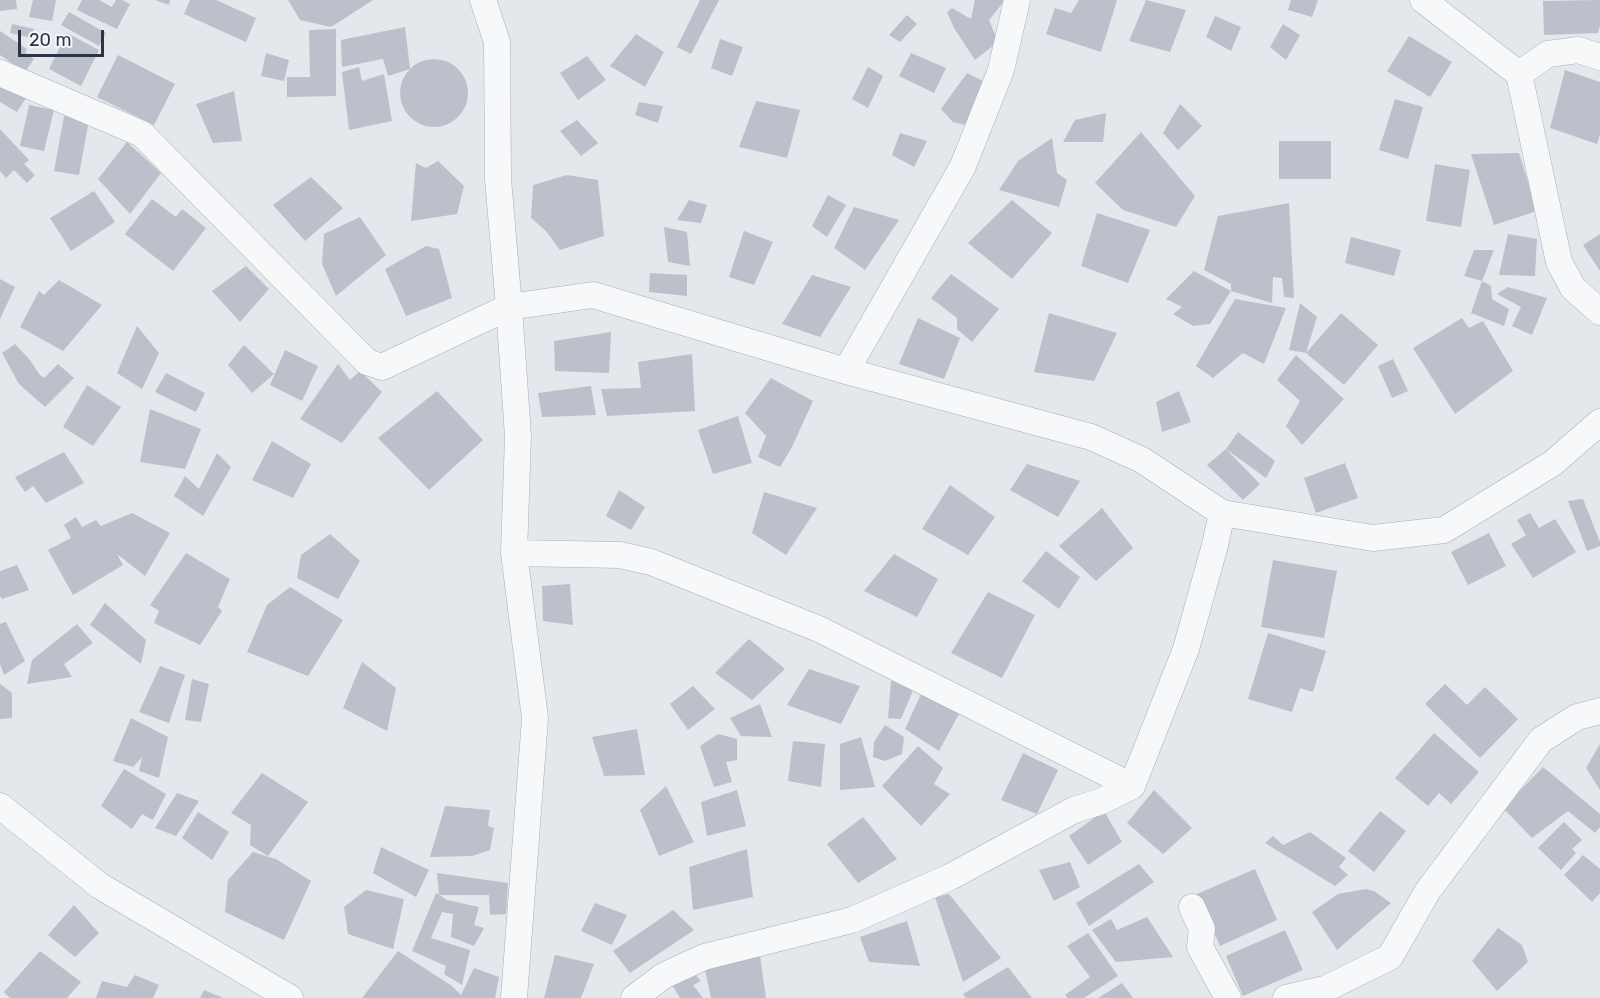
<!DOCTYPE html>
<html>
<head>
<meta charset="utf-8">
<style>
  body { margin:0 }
  #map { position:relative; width:1600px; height:998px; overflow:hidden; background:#e4e7ec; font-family:Rubik,sans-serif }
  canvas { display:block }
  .scale { position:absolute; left:18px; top:30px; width:86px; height:27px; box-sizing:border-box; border:3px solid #2b3445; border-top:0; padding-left:8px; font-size:18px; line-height:21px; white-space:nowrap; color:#2b3445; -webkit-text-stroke:4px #f4f6f9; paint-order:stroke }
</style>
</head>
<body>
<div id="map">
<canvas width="1600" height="998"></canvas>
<div class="scale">20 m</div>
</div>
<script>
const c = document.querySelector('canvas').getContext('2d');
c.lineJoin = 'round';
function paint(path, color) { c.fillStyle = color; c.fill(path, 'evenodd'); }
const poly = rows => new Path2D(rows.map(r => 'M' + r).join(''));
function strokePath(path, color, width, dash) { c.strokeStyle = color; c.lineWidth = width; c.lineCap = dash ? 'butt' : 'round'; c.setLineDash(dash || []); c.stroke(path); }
paint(poly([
  [0,0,16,0,17,9,0,11],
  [33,0,56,0,52,21,29,17],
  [82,0,99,0,112,7,116,0,122,0,130,4,117,29,77,10],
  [155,0,170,0,169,5],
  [190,0,216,0,256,18,246,42,184,14],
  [288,0,373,0,331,27,300,20],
  [700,0,719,0,691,54,677,47],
  [975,0,1005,0,989,20,998,42,975,60,954,28,947,12,952,8,971,19],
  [1079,0,1117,0,1101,52,1046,34,1055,8,1071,13],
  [1146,0,1186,10,1170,52,1129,41],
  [1291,0,1318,0,1312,17,1288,10],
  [1600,0,1600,26,1598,33,1544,35,1543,1],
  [69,12,106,33,99,46,61,25],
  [907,15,917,24,900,42,889,35],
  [1215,16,1241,27,1231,51,1206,37],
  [12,24,34,29,32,38,10,33],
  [1283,24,1300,35,1286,60,1270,47],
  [405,27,410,69,388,76,383,59,342,67,341,40],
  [336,29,336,96,287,97,287,77,310,77,309,30],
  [0,31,27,49,25,52,34,59,25,72,0,55],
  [67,33,99,50,81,86,49,69],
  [636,34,664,52,645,87,610,66],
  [1409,36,1452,62,1430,97,1387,71],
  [720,39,743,47,732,76,711,68],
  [266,53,289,60,284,81,261,76],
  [911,53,946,68,934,93,899,76],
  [118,55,175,84,154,125,97,97],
  [587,56,606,80,578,100,560,73],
  '400 93a34 34 0 1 1 68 0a34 34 0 1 1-68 0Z',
  [359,67,362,81,384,74,392,121,349,130,342,72],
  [868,67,883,76,868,108,852,99],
  [1565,70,1600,82,1600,135,1597,144,1550,128],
  [967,73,987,83,965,125,953,122,941,109],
  [0,82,26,98,17,112,0,102],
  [234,91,242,141,213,143,196,104],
  [1395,99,1423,107,1408,159,1379,150],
  [756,101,800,110,787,158,739,147],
  [639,102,663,106,658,123,635,115],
  [1180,104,1202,126,1178,150,1163,133],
  [29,105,54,110,44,151,20,146],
  [1106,113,1103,142,1063,142,1075,120],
  [64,116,89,120,79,175,54,171],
  [577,120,598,143,581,156,560,131],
  [0,129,29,160,24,164,35,175,27,183,14,170,6,178,0,171],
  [1141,132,1195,196,1176,227,1123,210,1095,183],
  [900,133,927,141,914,167,892,155],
  [1052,138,1057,173,1067,180,1059,207,999,190,1018,161],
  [1279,141,1331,141,1331,179,1279,179],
  [127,142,161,173,130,214,98,179],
  [1519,153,1537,211,1494,225,1471,154],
  [438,161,464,186,457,214,411,221,416,163,426,168],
  [1435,164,1470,170,1461,227,1426,221],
  [567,175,598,180,604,236,560,250,546,231,531,218,533,185],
  [311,177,343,208,305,241,273,205],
  [94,191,115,222,71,251,50,218],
  [828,195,846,205,827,237,812,226],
  [152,199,176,217,182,209,206,228,173,271,125,234],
  [689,200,707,205,701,223,677,220],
  [1012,200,1052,233,1012,279,968,243],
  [1289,203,1294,298,1284,297,1282,278,1273,277,1272,303,1231,291,1231,284,1204,270,1218,216],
  [854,207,899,220,865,270,834,248],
  [1097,213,1150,230,1128,283,1081,266],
  [360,217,386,255,336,296,322,264,324,234],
  [664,227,687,232,690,266,668,262],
  [744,231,773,242,754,285,729,277],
  [1508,234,1537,239,1535,276,1499,275],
  [1600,234,1600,271,1583,245],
  [1351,237,1401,250,1394,276,1345,263],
  [426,246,439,249,452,298,406,316,385,269],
  [1474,250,1494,250,1482,281,1464,276],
  [246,266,269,289,240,322,212,291],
  [1194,271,1231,291,1210,324,1193,326,1173,314,1182,307,1166,299],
  [650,273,687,275,687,296,649,292],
  [951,274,999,309,972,342,957,329,957,318,931,298],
  [812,275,851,287,820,337,782,324],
  [0,279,15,287,0,319],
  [59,280,102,305,63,351,20,327,39,291,44,295],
  [1482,281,1491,286,1492,299,1509,309,1504,326,1471,313],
  [1508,287,1547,298,1532,335,1512,326,1521,307,1497,294],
  [1235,299,1286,308,1264,364,1243,353,1213,378,1196,366],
  [1300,303,1317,317,1306,353,1341,313,1378,345,1344,385,1306,353,1289,350],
  [1049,313,1117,333,1094,381,1034,372],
  [918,318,960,338,944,379,899,364],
  [1462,318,1469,328,1483,321,1513,371,1455,414,1413,348],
  [137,326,159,353,142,389,117,373],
  [611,332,609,373,555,371,554,341],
  [15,344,30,360,39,374,44,378,58,364,74,378,45,407,19,384,2,353],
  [244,345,274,374,252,393,228,365],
  [285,350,318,366,302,401,270,385],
  [692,354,695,411,607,416,601,389,641,388,638,362],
  [1296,355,1344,399,1302,445,1286,426,1300,401,1277,380],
  [1393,359,1408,391,1392,398,1378,366],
  [338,364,350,380,360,371,382,392,342,443,300,419],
  [166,373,205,393,196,412,155,392],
  [771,378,813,401,791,449,780,467,758,457,766,436,745,413],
  [87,385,121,407,93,446,63,427],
  [591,386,596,415,542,417,538,393],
  [437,391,483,440,429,490,378,438],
  [1179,391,1191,422,1162,432,1156,402],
  [150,409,201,429,185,469,140,462],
  [738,416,752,463,713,474,698,430],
  [1238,432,1275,461,1266,478,1226,449],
  [272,441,311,464,293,498,252,480],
  [1226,449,1260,484,1243,500,1207,465],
  [64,452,84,483,46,503,33,486,25,492,15,477],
  [217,453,231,467,203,516,174,496,185,476,199,489],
  [1345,463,1358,498,1316,513,1304,478],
  [1027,464,1080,481,1058,517,1010,490],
  [950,485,995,517,968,555,922,529],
  [619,490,645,507,631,530,606,516],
  [764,492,817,508,786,555,752,533],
  [1583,499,1600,542,1600,546,1587,551,1568,501],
  [1102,508,1133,548,1096,581,1059,546],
  [132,513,170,533,145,576,117,554,123,565,73,595,48,550,71,538,64,525,76,517,82,527,96,520,101,526],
  [1530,513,1539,528,1555,519,1576,552,1533,578,1511,544,1526,535,1517,520],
  [1489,533,1506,566,1468,585,1451,552],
  [330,534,360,561,338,599,297,578,301,555],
  [1046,551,1080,577,1059,609,1022,581],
  [186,553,230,579,218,607,222,611,200,645,154,623,159,611,150,605],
  [894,554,938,579,917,617,864,591],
  [1273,560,1337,571,1324,638,1261,627],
  [17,565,29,590,2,599,0,596,0,571],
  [570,584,573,625,543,621,542,586],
  [290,587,343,620,308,676,247,652,267,605],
  [988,592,1035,615,1002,678,951,653],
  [105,603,146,640,141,664,90,625],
  [6,622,25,661,4,675,0,664,0,624],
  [77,624,93,643,64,664,72,677,27,684,32,660],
  [1268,633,1326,651,1313,692,1300,688,1292,712,1248,699],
  [749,639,785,669,752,700,715,673],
  [362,662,396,688,387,731,343,708],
  [160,666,185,675,169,723,139,712],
  [809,669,860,686,841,724,787,705],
  [192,679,209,684,201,722,185,720],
  [891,681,914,688,901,719,888,718],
  [0,684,12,693,12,718,0,719],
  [1445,684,1467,705,1485,687,1518,719,1480,758,1425,704],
  [693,686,715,709,688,730,670,704],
  [922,692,960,712,939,751,905,729],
  [760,704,772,737,741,736,730,718],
  [131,718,168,737,159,778,139,771,142,757,133,767,113,761],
  [885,725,904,737,902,754,885,761,873,757,874,742],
  [637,729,645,775,604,776,592,737],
  [1434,733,1479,772,1451,804,1439,793,1428,806,1395,778],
  [718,734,737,739,737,760,726,762,732,782,714,787,700,746],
  [861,737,875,787,840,790,840,744],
  [793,741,825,744,821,787,788,781],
  [1600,744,1600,790,1586,768],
  [918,746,943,768,934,784,950,794,921,826,882,786],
  [1023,753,1058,770,1037,814,1001,800],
  [1543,767,1600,814,1600,827,1595,833,1568,811,1532,838,1503,808],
  [124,769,166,794,153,820,142,814,132,829,101,806],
  [262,773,308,802,268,856,250,845,251,825,231,813],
  [666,786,694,842,659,856,640,810],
  [737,790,746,826,707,836,701,802],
  [1154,790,1192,828,1163,854,1127,823],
  [177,793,199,801,176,836,155,828],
  [445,806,490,810,488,826,494,828,490,850,472,856,430,857],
  [1104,811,1122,842,1088,865,1069,836],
  [1380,811,1406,831,1374,872,1348,851],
  [198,812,229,832,212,860,182,838],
  [863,817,897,859,858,883,827,844],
  [1564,822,1582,840,1572,849,1576,853,1561,870,1538,848],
  [1310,832,1346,858,1339,867,1348,875,1335,886,1265,843,1273,836,1283,845],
  [381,847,429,870,416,897,373,873],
  [747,849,753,897,693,910,689,867],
  [253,852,276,859,311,881,284,940,225,912,228,880],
  [1583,855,1600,869,1600,893,1592,902,1564,875],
  [1070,862,1080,887,1054,901,1039,870],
  [1139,864,1154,882,1089,926,1076,903],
  [1255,869,1277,920,1220,946,1197,894],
  [437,873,508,883,506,914,490,915,489,895,439,895],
  [1366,889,1374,891,1391,903,1337,950,1312,912,1338,894],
  [366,890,404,899,393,949,348,934,344,907],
  [436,893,447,900,479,907,474,925,484,928,474,946,451,937,453,914,442,912,431,938,470,950,462,985,444,974,446,966,412,951],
  [949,894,1001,958,963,982,935,897],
  [595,903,627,915,612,945,581,931],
  [74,905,99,933,75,957,48,935],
  [673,910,694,930,630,973,613,951],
  [1147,917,1173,957,1116,962,1092,930,1111,919,1117,930],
  [907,921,920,966,869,962,860,937],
  [1498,928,1522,945,1528,962,1497,991,1472,961],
  [1285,930,1303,970,1243,996,1226,956],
  [1088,933,1118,976,1084,998,1068,998,1065,995,1090,977,1067,946],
  [759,949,766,998,711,998,704,965],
  [40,951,81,982,67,998,10,998,4,992],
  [398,951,452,986,461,995,474,968,499,977,495,998,362,998],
  [555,955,594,964,581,998,544,998],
  [1008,967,1032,998,966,998,963,994],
  [694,973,701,981,693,985,703,998,680,998,672,985],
  [135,975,159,985,153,998,96,998,102,981,127,987],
  [1122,983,1133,998,1098,998],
  [204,990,223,998,200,998]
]), '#bbc0ca');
const street = poly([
  [483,0,497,42,498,179,509,307,518,436,514,553,535,718,514,998],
  [1423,0,1519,74,1559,262,1573,288,1600,312],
  [0,73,142,134,367,362,382,367,509,307,593,295,846,371,1091,437,1142,460,1222,513,1373,538,1444,530,1553,463,1600,422],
  [1519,74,1548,54,1578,50,1600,57],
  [846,371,963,166,1001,70,1017,0],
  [514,553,620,555,651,562,819,629,1132,786],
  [0,806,100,886,290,998],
  [1192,907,1202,929,1200,947,1228,998],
  [634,998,663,976,704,957,852,920,950,877,1074,810,1102,801,1132,786,1186,649,1215,545,1222,513],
  [1286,998,1325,989,1390,957,1427,892,1541,740,1577,717,1600,711]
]);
strokePath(street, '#a9aeb7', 27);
strokePath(street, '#f7f8fa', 26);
</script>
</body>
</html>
